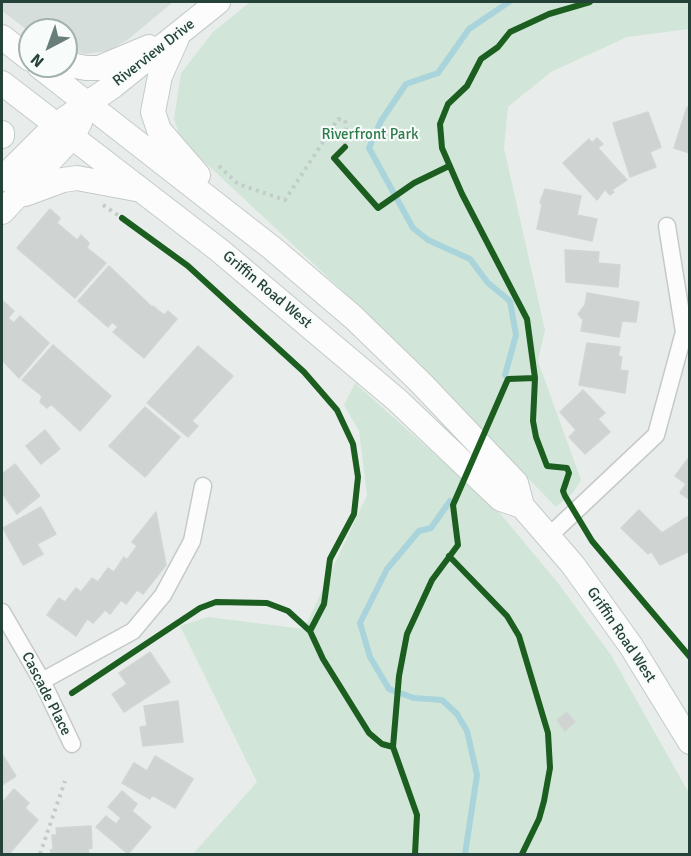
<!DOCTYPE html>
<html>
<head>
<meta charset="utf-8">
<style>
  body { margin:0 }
  #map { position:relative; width:691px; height:856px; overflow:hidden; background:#e8edeb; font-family:Signika,sans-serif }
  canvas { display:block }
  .frame { position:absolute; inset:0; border:3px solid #24423a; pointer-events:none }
  .north { position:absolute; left:18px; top:18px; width:60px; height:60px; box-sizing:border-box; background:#f7fbf9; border:2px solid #a3b1ad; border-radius:50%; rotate:221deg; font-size:16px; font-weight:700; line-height:24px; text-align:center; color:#24423a }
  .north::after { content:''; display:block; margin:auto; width:21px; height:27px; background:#697e78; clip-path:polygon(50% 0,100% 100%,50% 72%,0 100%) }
</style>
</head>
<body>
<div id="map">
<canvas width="691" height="856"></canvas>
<div class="frame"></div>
<div class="north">N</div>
</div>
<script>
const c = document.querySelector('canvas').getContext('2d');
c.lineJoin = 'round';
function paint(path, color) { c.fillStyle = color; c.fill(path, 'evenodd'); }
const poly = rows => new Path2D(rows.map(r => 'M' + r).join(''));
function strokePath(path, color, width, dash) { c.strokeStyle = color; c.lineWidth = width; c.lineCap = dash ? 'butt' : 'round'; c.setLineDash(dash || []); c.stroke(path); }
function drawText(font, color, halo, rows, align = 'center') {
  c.font = font + ' Signika,sans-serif'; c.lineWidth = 4.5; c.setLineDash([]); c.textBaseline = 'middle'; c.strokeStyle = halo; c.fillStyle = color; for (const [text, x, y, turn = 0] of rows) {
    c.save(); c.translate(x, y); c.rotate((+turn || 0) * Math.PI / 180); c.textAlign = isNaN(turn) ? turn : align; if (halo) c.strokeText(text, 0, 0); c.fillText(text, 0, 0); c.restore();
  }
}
paint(poly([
  [2,2,173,2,130,38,109,51,85,54,66,48,66,30,30,32,2,11]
]), '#d6dedb');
paint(poly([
  [250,2,689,2,689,29,627,37,551,72,508,107,504,148,545,330,538,361,581,480,572,494,556,507,379,325,181,140,174,119,181,73,213,32],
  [355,383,498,511,558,583,611,655,689,793,689,854,193,854,257,782,180,626,208,617,304,629,367,495,359,431,344,405]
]), '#d1e6d8');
strokePath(poly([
  [505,375,516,335,510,301,488,283,470,259,428,240,413,228,369,148,381,121,406,84,438,73,469,29,509,2],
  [450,501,431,528,419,531,387,569,360,623,370,657,389,689,414,698,442,700,457,714,467,731,477,775,465,854]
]), '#a9d4db', 6);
const building = poly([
  [687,107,690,108,690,153,674,148,687,107],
  [648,112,661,147,650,152,656,167,630,177,613,123,648,112],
  [597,138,603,144,598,148,627,180,612,190,614,192,610,195,605,189,597,200,563,163,589,139,592,143,597,138],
  [545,189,581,196,577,215,597,219,592,241,537,229,542,205,540,202,545,189],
  [50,209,60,218,57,223,77,240,81,235,89,243,87,248,106,263,75,298,17,248,50,209],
  [565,250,599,252,598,263,620,265,618,287,566,282,565,250],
  [109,266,152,307,153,306,164,315,168,311,177,319,144,358,113,332,118,327,112,322,108,327,78,301,109,266],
  [587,293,639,302,636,322,622,321,619,337,581,331,583,320,578,314,585,305,587,293],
  [2,300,14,311,8,318,14,323,20,316,49,343,19,378,2,360,2,300],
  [587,343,620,347,618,356,622,357,620,370,628,371,625,393,579,385,587,343],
  [53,345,111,396,80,431,51,404,47,408,40,402,42,396,22,380,53,345],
  [198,346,233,376,192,421,198,426,188,437,147,403,198,346],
  [583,390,605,413,598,419,610,432,585,454,569,437,576,430,560,412,583,390],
  [145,407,180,437,145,477,109,446,145,407],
  [45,430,60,449,41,464,26,446,45,430],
  [690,456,690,500,680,493,686,484,675,476,690,456],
  [15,464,40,496,17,514,2,493,2,474,15,464],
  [41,507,56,534,37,544,43,554,23,565,3,528,41,507],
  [639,510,662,533,687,517,690,551,660,565,651,551,648,554,621,528,639,510],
  [156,512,166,565,143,594,137,590,126,604,121,600,110,614,105,610,93,623,87,619,76,636,47,615,59,598,65,602,76,588,81,592,92,578,98,582,108,568,114,572,124,557,127,560,137,546,132,542,156,512],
  [150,652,170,682,124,712,112,694,127,684,119,673,150,652],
  [178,701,183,742,143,746,140,727,147,726,144,706,178,701],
  [567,712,575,722,565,731,557,720,567,712],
  [2,754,16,776,2,785,2,754],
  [155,756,193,779,175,808,152,795,150,799,122,783,134,763,147,771,155,756],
  [14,789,29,803,25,808,38,820,9,854,2,854,2,803,14,789],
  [122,791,137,804,132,811,151,827,128,854,96,827,106,816,116,824,121,818,108,807,122,791],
  [91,826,92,848,88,849,89,854,51,854,50,850,53,849,52,835,57,835,56,828,91,826]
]);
paint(building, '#cfd4d2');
strokePath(building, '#d1d6d4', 1.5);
const street = poly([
  [549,536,656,435,684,332,667,226],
  [2,612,42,681,72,744],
  [42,681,133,631,163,595,192,541,203,486]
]);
const secondary = poly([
  [2,37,30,59],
  [177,38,160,76,153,112,159,130,198,175],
  [66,64,86,68,99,68,149,47],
  [39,66,272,248,353,317,421,383,516,483,522,506,573,565,631,646,690,742],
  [2,83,219,250,397,400,501,499,522,506],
  [2,133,2,136],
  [2,179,56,125,113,86,218,2],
  [25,194,63,180,77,178,136,189],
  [2,212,72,137,80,122]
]);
strokePath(street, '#c5cac8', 19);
strokePath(secondary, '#c3cbc8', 26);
strokePath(poly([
  [219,166,238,184,285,200,338,119,345,120,346,125,345,147],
  [103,205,122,218],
  [40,854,65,781]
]), '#c3ccca', 4, [3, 4.5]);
strokePath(street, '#fcfcfc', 16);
strokePath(secondary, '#fcfcfc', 24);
strokePath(poly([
  [590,2,549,14,510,32,498,47,481,59,467,86,448,104,440,124,442,148,462,194,527,319,535,378,533,421,536,437,547,466,567,468,569,473,563,491,565,496,592,541,690,657],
  [345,147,334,158,378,208,414,183,449,166],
  [122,218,188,266,304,372,337,410,353,444,358,477,354,514,330,559,324,604,310,631],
  [449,556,507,616,519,636,548,733,550,768,544,801,539,819,522,854],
  [72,693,200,608,216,602,267,603,288,611,310,631,323,659,369,733,382,744,393,747],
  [415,854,417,815,393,747,399,676,407,634,432,580,458,545,453,505,508,379,535,378]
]), '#1b5e20', 6);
drawText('15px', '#24423a', '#f7fbf9', [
  ["Riverview Drive",154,53,-38],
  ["Griffin Road West",267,290,40],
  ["Griffin Road West",621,635,56],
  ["Cascade Place",46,694,63]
]);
drawText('15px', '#2d7a4b', '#f7fbf9', [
  ["Riverfront Park",370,135]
]);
</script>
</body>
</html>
